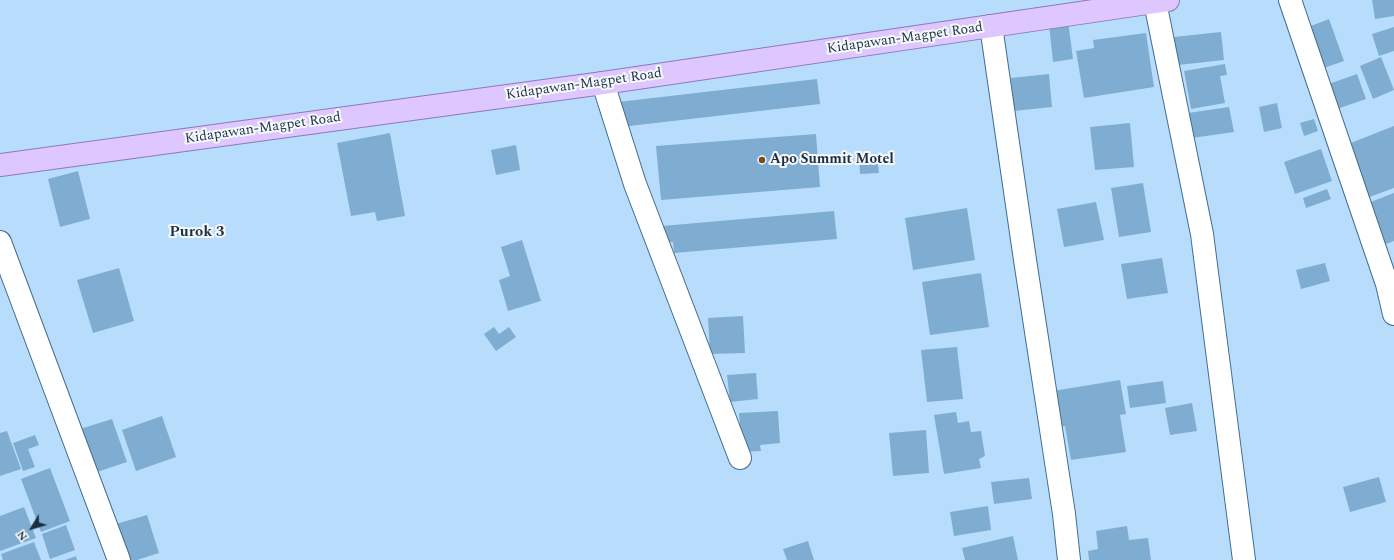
<!DOCTYPE html>
<html>
<head>
<meta charset="utf-8">
<style>
  body { margin:0 }
  #map { position:relative; width:1394px; height:560px; overflow:hidden; background:#b8ddfc; font-family:Spectral,serif }
  canvas { display:block }
  .north { position:absolute; left:12px; top:508px; width:40px; height:40px; -webkit-text-stroke:3px #f5f9fd; paint-order:stroke; rotate:232deg; font-size:11px; font-weight:700; line-height:16px; text-align:center; color:#1e303f }
  .north::after { content:''; display:block; margin:auto; width:14px; height:18px; background:#1e303f; clip-path:polygon(50% 0,100% 100%,50% 72%,0 100%) }
</style>
</head>
<body>
<div id="map">
<canvas width="1394" height="560"></canvas>
<div class="north">N</div>
</div>
<script>
const c = document.querySelector('canvas').getContext('2d');
c.lineJoin = 'round';
function paint(path, color) { c.fillStyle = color; c.fill(path, 'evenodd'); }
const poly = rows => new Path2D(rows.map(r => 'M' + r).join(''));
function strokePath(path, color, width, dash) { c.strokeStyle = color; c.lineWidth = width; c.lineCap = dash ? 'butt' : 'round'; c.setLineDash(dash || []); c.stroke(path); }
function drawText(font, color, halo, rows, align = 'center') {
  c.font = font + ' Spectral,serif'; c.lineWidth = 4; c.setLineDash([]); c.textBaseline = 'middle'; c.strokeStyle = halo; c.fillStyle = color; for (const [text, x, y, turn = 0] of rows) {
    c.save(); c.translate(x, y); c.rotate((+turn || 0) * Math.PI / 180); c.textAlign = isNaN(turn) ? turn : align; if (halo) c.strokeText(text, 0, 0); c.fillText(text, 0, 0); c.restore();
  }
}
paint(poly([
  [1372,0,1394,0,1394,16,1375,19],
  [1329,19,1344,61,1318,70,1303,29],
  [1068,21,1073,59,1053,62,1049,24],
  [1394,27,1394,51,1379,56,1372,34],
  [1221,32,1224,60,1178,65,1174,37],
  [1146,33,1154,87,1084,98,1076,51,1094,48,1093,40],
  [1381,57,1394,90,1373,99,1360,66],
  [1225,64,1227,75,1220,76,1225,103,1191,109,1184,71],
  [1049,74,1052,107,1014,111,1011,78],
  [1357,74,1366,99,1331,111,1323,86],
  [817,79,820,104,621,127,618,102],
  [1277,103,1282,128,1264,132,1259,107],
  [1229,107,1234,132,1192,138,1188,113],
  [1314,119,1318,131,1304,136,1300,123],
  [1130,123,1134,167,1095,170,1090,127],
  [1394,126,1394,188,1364,199,1343,146],
  [390,133,405,216,377,221,375,212,351,216,337,143],
  [816,134,820,187,661,200,656,146],
  [516,145,520,170,496,175,491,150],
  [1321,149,1332,181,1295,194,1284,162],
  [877,156,879,173,860,174,859,157],
  [78,171,90,219,60,227,48,179],
  [1143,183,1151,232,1119,237,1111,188],
  [1327,189,1331,199,1306,208,1303,198],
  [1394,193,1394,241,1383,245,1368,203],
  [1096,202,1104,240,1064,247,1057,209],
  [967,208,975,260,913,270,905,218],
  [834,211,837,239,674,253,673,242,663,242,662,226],
  [522,240,541,301,508,311,499,280,510,276,501,247],
  [1162,258,1168,293,1127,299,1121,264],
  [1325,263,1330,281,1301,289,1296,270],
  [119,268,134,321,93,333,77,280],
  [981,273,989,327,930,335,922,282],
  [743,316,745,353,710,354,708,318],
  [494,327,499,334,509,327,516,337,496,351,484,334],
  [957,347,963,399,927,402,921,350],
  [756,373,758,399,730,402,727,375],
  [1120,380,1126,414,1120,415,1126,452,1071,460,1065,426,1059,427,1053,391],
  [1163,381,1166,403,1130,408,1127,386],
  [1192,403,1197,431,1170,435,1165,408],
  [778,411,780,443,760,445,761,451,742,452,739,413],
  [956,412,958,423,969,421,971,432,981,431,985,456,979,459,981,468,944,474,934,415],
  [162,416,176,457,136,471,122,430],
  [112,419,127,462,91,474,77,430],
  [926,430,929,473,893,476,889,433],
  [7,431,21,469,0,476,0,433],
  [35,435,39,445,28,449,35,467,23,471,13,443],
  [50,468,70,521,41,532,21,479],
  [1379,477,1386,502,1350,512,1343,487],
  [1029,478,1032,499,994,504,991,482],
  [988,506,991,530,954,536,950,512],
  [24,507,36,538,0,551,0,516],
  [147,515,159,553,137,560,127,560,116,524],
  [66,525,75,550,50,559,42,534],
  [1127,526,1129,540,1148,538,1151,560,1089,560,1088,551,1098,549,1096,531],
  [1013,536,1018,560,965,560,962,548],
  [808,541,814,560,787,560,783,549],
  [34,542,41,560,3,560,1,554],
  [76,556,77,560,65,560]
]), '#7fadd1');
const minor = poly([
  [1290,0,1387,284,1394,314],
  [1155,2,1202,234,1244,560],
  [991,26,1025,260,1064,514,1069,560],
  [603,83,635,184,740,458],
  [0,242,119,560]
]);
const major = poly([
  [0,165,603,83,1168,0]
]);
strokePath(minor, '#426d8f', 24);
strokePath(major, '#8c79bb', 24);
strokePath(minor, '#fff', 22);
strokePath(major, '#dec6fe', 22);
for (const [x, y, r, color] of [
  [762,160,4,"#724d29"]
]) { const dot = new Path2D(); dot.arc(x, y, r, 0, 2 * Math.PI); c.fillStyle = color; c.fill(dot); strokePath(dot, '#f5f9fd', 1.5); }
drawText('14px', '#1e303f', '#f5f9fd', [
  ["Kidapawan-Magpet Road",905,39,-8],
  ["Kidapawan-Magpet Road",584,85,-8],
  ["Kidapawan-Magpet Road",263,129,-8]
]);
drawText('bold 14px', '#1e303f', '#f5f9fd', [
  ["Apo Summit Motel",770,160]
], 'left');
drawText('bold 15px', '#1e303f', '#f5f9fd', [
  ["Purok 3",197,233]
]);
</script>
</body>
</html>
